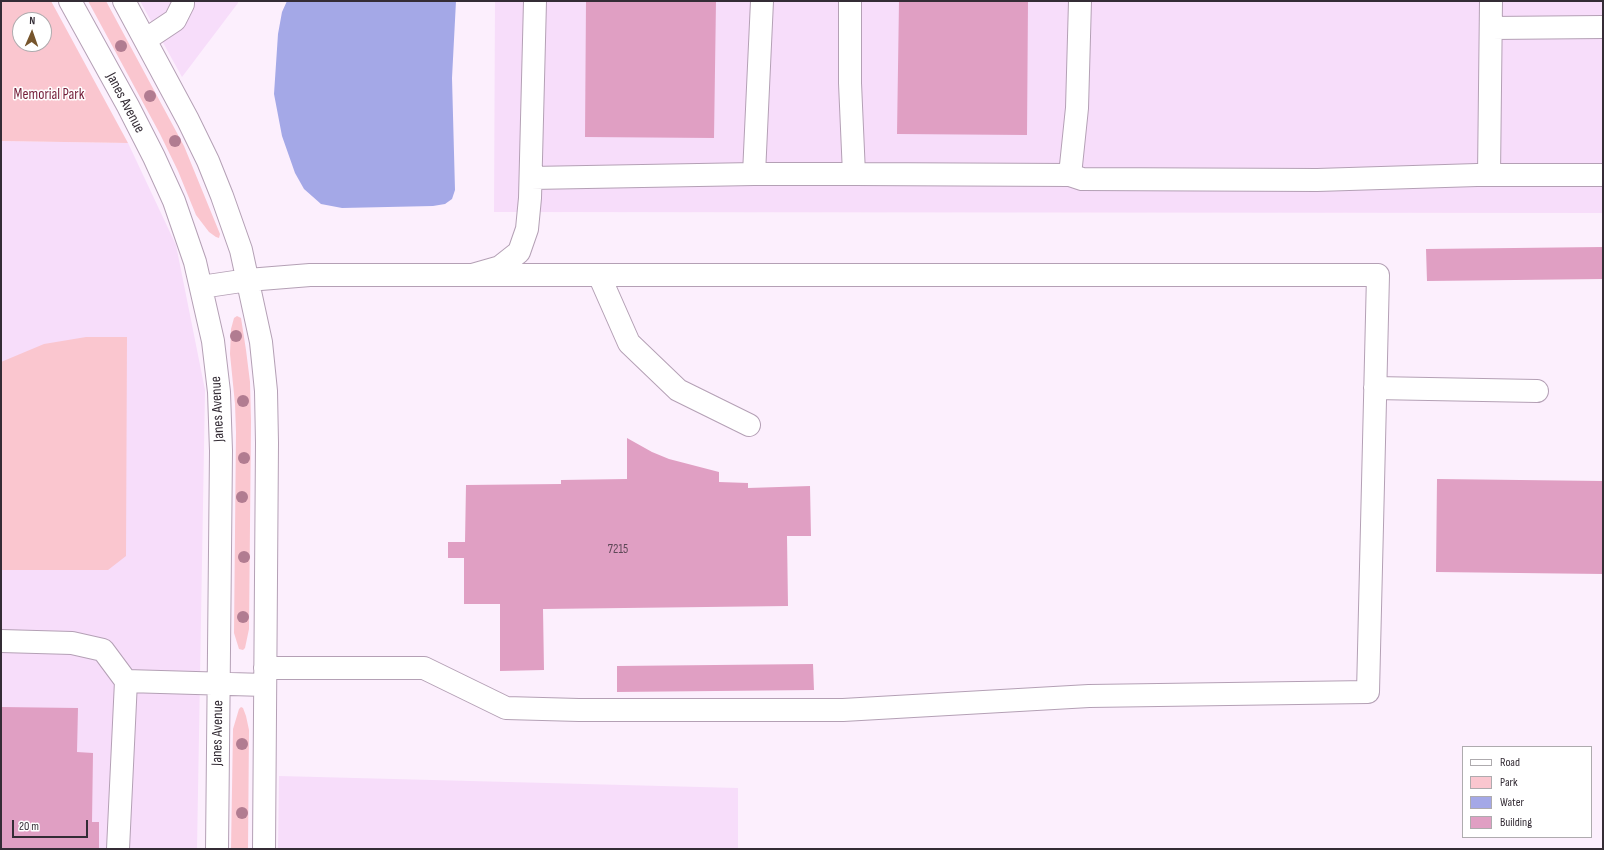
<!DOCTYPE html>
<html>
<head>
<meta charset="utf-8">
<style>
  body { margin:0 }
  #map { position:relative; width:1604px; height:850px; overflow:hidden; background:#fceffd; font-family:"Sofia Sans Condensed",sans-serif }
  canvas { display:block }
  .frame { position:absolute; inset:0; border:2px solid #342c35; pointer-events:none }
  .legend { position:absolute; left:1462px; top:746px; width:130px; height:92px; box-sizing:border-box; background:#fff; border:1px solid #aeabae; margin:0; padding:5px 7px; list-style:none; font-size:12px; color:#342c35 }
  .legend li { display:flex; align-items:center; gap:8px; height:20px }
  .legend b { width:20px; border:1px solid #aeabae }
  .north { position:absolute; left:12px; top:12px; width:40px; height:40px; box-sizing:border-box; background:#fff; border:1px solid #aeabae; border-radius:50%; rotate:2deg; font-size:11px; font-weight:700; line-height:16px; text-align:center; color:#342c35 }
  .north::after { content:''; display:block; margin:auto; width:14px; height:18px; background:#76552c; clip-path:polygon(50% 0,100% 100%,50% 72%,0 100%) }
  .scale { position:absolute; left:12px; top:820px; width:76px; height:18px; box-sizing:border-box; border:2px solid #342c35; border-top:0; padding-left:5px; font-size:12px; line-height:14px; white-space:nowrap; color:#342c35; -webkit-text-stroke:3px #fff; paint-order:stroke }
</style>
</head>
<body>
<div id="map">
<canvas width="1604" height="850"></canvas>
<div class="frame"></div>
<ul class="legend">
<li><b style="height:5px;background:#fff"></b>Road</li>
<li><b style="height:11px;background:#fac6cf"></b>Park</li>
<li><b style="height:11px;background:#a4a8e7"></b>Water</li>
<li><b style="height:11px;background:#e09fc3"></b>Building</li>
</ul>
<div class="north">N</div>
<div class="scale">20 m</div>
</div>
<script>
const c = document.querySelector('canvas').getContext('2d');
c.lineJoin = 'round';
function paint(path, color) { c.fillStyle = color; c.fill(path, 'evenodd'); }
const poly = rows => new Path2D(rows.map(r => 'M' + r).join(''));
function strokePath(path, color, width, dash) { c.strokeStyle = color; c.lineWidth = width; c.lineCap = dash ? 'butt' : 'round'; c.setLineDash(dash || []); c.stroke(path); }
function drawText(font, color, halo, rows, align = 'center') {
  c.font = font + ' "Sofia Sans Condensed",sans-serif'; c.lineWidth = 3; c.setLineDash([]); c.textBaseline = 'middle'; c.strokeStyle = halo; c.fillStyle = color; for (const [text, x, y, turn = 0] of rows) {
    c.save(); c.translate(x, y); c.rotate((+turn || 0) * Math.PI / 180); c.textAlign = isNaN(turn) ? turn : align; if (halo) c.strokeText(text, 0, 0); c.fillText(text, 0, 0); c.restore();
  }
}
paint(poly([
  [140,1,238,1,238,3,182,77],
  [495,1,1603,1,1603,213,494,212],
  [1,141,128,143,176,245,205,390,197,849,1,849],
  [279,776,738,788,738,849,278,849]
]), '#f7ddfa');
paint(poly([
  [1,1,51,1,128,143,1,141],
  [20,20,44,20,44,44,20,44],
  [88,1,106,1,184,146,220,234,219,238,216,237,209,232,196,215,178,171,160,134],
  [237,316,241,318,246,350,250,382,251,421,249,629,245,648,243,650,239,649,234,633,236,432,235,404,230,354,231,329,234,318],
  [86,337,127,337,126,556,108,570,1,570,1,362,44,344],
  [241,707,243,708,246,716,249,730,248,849,231,849,233,729,239,709]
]), '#fac6cf');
paint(poly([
  [287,1,456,1,452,78,455,190,452,199,445,204,433,206,342,208,321,204,304,189,295,173,282,136,274,94,278,34,282,12]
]), '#a4a8e7');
paint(poly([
  [586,1,716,1,714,138,585,137],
  [899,1,1028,1,1027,135,897,134],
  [1603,247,1603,279,1427,281,1426,249],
  [627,438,652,452,669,459,719,472,719,482,748,483,748,488,810,486,811,536,787,536,788,606,543,609,544,670,500,671,500,604,464,604,464,558,448,558,448,542,465,542,466,485,561,484,561,480,627,479],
  [1437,479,1603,481,1603,574,1436,572],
  [813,664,814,690,617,692,617,666],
  [1,707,78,708,77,752,93,753,92,822,99,822,99,849,1,849]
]), '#e09fc3');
const minor = poly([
  [70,1,128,106,154,157,174,201,195,262,213,341,219,392,221,451,217,849],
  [124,1,188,120,208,161,222,196,241,250,261,342,266,391,267,443,264,849],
  [762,1,754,174,854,174],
  [850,1,850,83,854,174,1070,175],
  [1080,1,1077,108,1070,175,1082,179,1317,180,1477,175,1603,175],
  [1491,28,1603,27],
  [145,40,175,20,183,4,183,1],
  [1489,175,1491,1],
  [531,178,754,174],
  [599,275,629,343,678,390,749,425],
  [201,287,248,280,310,275,472,275,500,267,519,252,527,229,530,198,535,1],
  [1375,388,1537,391],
  [1,641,72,643,103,650,126,681,265,685],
  [265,668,424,668,506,708,579,710,843,710,1089,696,1368,692,1378,275,472,275],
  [118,849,126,681]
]);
strokePath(minor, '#b4a0b5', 24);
strokePath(minor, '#fff', 22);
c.fillStyle = '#b17c91';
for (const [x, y] of [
  [121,46],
  [150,96],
  [175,141],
  [236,336],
  [243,401],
  [244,458],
  [242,497],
  [244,557],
  [243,617],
  [242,744],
  [242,813]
]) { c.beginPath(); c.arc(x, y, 6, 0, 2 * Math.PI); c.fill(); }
drawText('13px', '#5f4958', null, [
  ["7215",618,550]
]);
drawText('15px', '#741e39', '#fff', [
  ["Memorial Park",49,95]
]);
drawText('15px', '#342c35', '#fff', [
  ["Janes Avenue",125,103,62],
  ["Janes Avenue",218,409,-93],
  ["Janes Avenue",218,733,-89]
]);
</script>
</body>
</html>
